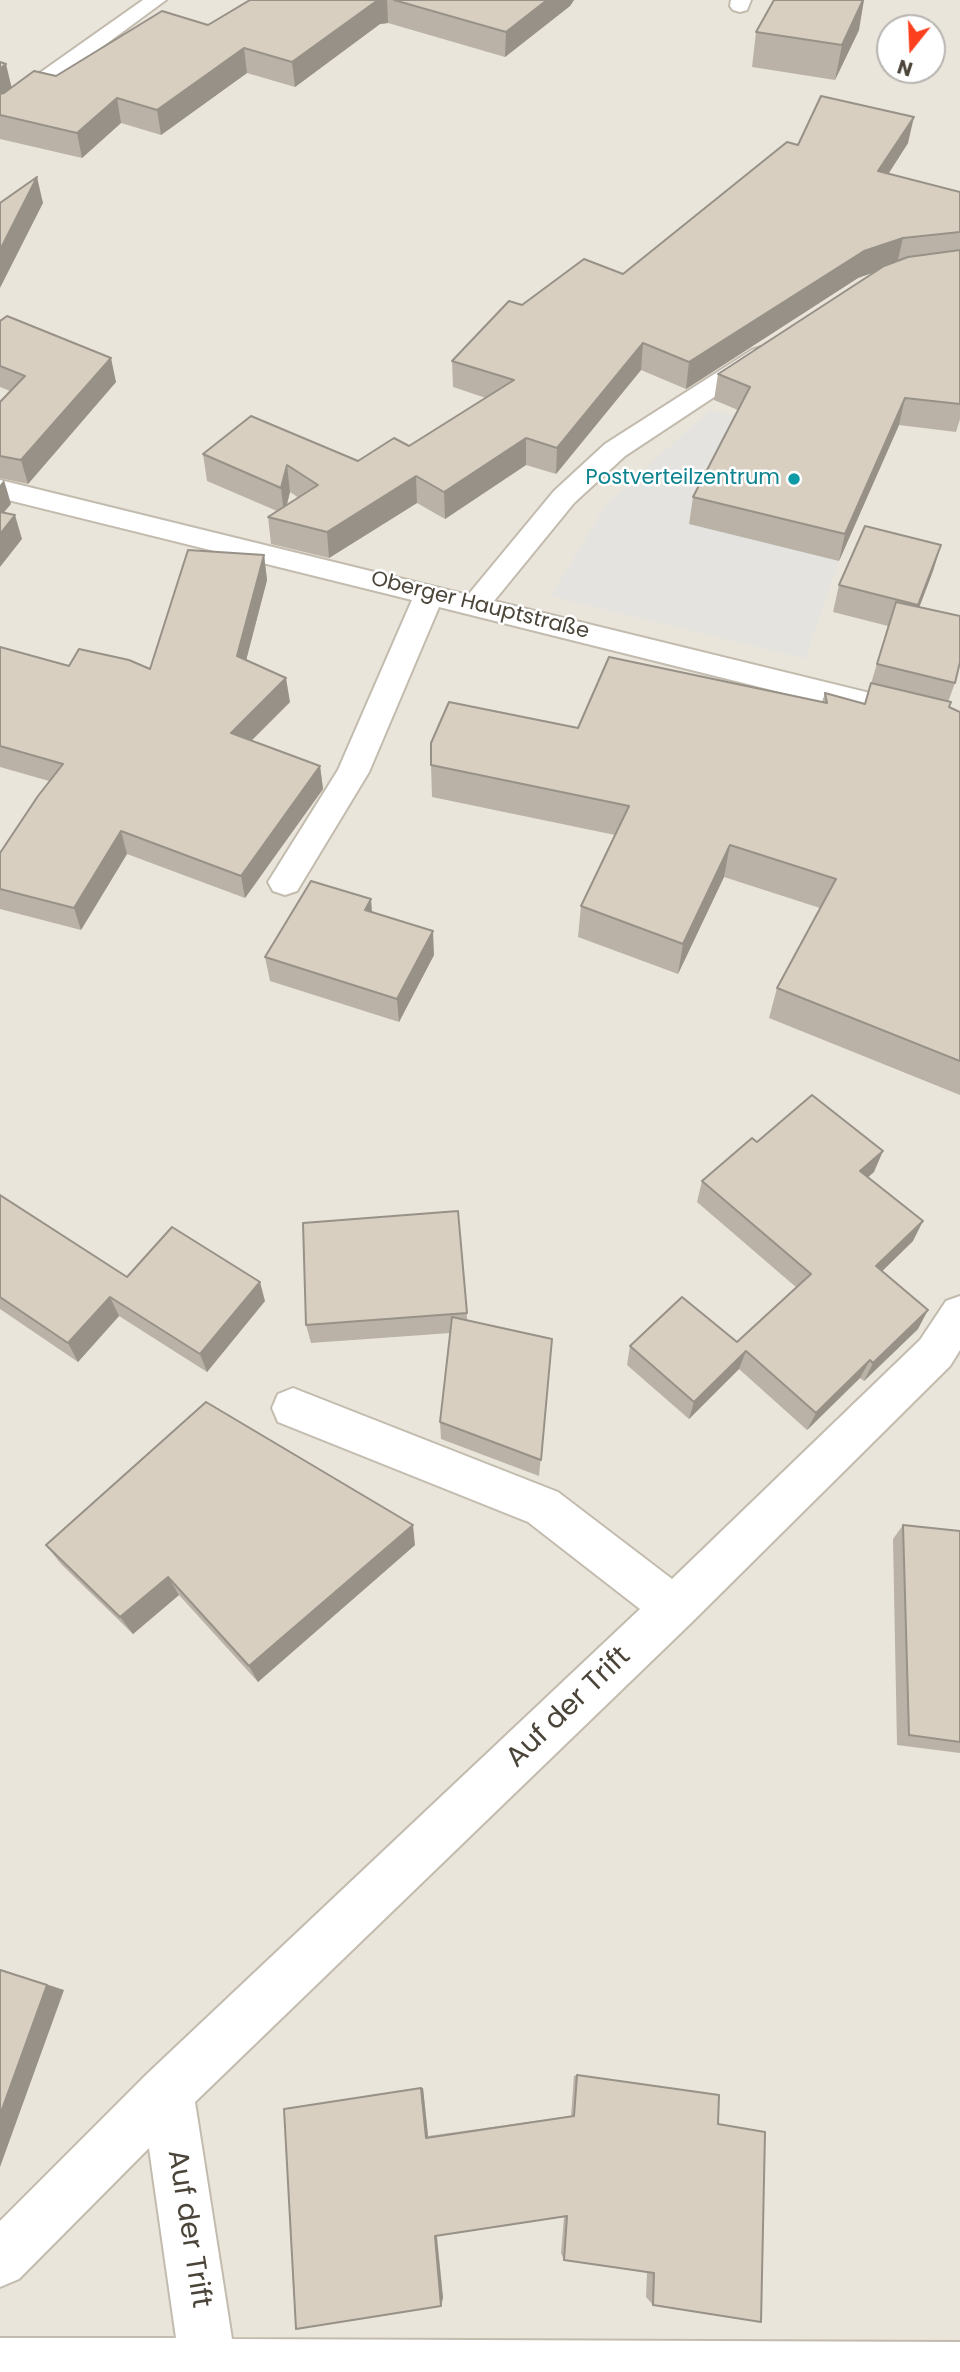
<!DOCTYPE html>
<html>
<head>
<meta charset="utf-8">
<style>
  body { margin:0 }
  #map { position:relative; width:960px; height:2372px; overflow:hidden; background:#f6f3ec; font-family:Poppins,sans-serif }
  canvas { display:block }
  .north { position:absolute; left:876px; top:14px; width:70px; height:70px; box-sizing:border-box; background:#fff; border:2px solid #b7b4b0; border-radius:50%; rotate:198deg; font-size:19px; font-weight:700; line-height:28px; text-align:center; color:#4b4439 }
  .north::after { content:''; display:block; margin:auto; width:24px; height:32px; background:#fc3f1d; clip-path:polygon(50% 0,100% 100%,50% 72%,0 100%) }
</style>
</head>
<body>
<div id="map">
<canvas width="960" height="2372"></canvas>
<div class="north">N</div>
</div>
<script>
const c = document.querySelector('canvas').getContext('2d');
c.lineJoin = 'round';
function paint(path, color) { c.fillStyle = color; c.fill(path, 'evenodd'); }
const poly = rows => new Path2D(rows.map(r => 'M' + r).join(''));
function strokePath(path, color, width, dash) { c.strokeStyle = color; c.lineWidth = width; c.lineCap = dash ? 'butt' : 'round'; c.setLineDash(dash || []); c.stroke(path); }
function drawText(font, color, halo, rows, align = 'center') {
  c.font = font + ' Poppins,sans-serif'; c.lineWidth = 5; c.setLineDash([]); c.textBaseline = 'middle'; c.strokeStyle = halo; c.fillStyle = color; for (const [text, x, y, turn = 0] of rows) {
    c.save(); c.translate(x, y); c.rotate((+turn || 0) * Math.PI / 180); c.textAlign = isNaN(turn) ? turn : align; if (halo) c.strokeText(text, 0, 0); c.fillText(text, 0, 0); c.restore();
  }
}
paint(poly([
  [0,0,960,0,960,2372,0,2372],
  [890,28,932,28,932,70,890,70]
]), '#eae5da');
paint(poly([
  [710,410,744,418,690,524,839,561,805,659,551,596,607,503]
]), '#e5e3e0');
const minor = poly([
  [143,0,166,0,8,116,0,118,0,101,143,0],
  [731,0,751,0,747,10,740,12,733,10,730,6,731,0],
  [761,347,770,350,774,355,770,360,625,456,574,503,494,601,960,715,960,737,439,607,369,772,297,891,285,895,273,891,268,882,338,770,412,600,0,498,0,480,468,595,554,491,605,444,752,350,761,347],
  [960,1296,960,1350,950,1366,690,1624,195,2102,232,2339,960,2342,960,2372,0,2372,0,2338,176,2338,149,2148,19,2279,0,2287,0,2221,148,2073,640,1609,528,1522,278,1422,272,1408,278,1394,293,1388,558,1492,672,1579,920,1340,946,1301,960,1296]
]);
strokePath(minor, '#c2bbae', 4);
paint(minor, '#fff');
paint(poly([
  [250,0,574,0,570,6,505,57,388,23,380,24,295,87,247,73,161,135,121,123,82,158,0,139,0,62,12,87,56,76,208,25],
  [859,30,835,80,752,67,756,32],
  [908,143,888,174,960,192,960,419,956,432,899,425,839,561,689,524,693,497,738,410,714,400,718,374,874,272,858,278,686,389,641,370,556,474,526,465,445,519,417,503,329,558,271,544,268,517,277,511,207,481,203,454,358,461,409,446,486,398,453,387,452,361,522,305,623,274,798,145],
  [290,492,299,498,287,505],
  [0,321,116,382,28,484,0,478,0,402,10,391,0,387],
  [941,545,933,571,919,607,955,683,948,702,949,707,960,712,960,1095,769,1018,777,988,820,908,724,877,678,974,578,937,581,906,615,835,432,797,431,765,578,728,822,702,825,693,865,704,888,626,833,612,839,585],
  [264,555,267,580,246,660,290,702,251,741,320,766,323,789,245,898,127,854,81,930,0,909,0,853,49,781,0,767,0,647,69,666,150,669],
  [372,912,434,955,399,1022,270,981,265,957],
  [757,1142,874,1172,868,1177,913,1241,882,1271,918,1329,864,1381,860,1378,807,1430,739,1369,689,1419,627,1365,630,1346,737,1342,797,1288,697,1202,702,1181],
  [0,1195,127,1277,265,1301,207,1372,119,1316,78,1362,0,1309],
  [467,1313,467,1321,552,1339,539,1476,441,1439,440,1422,451,1333,311,1343,306,1325],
  [903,1525,960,1531,960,1753,897,1745,893,1539],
  [46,1545,415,1545,258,1682,179,1595,133,1634,61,1564],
  [577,2075,719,2095,653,2305,646,2297,647,2272,564,2260,561,2253,564,2217,437,2235,443,2298,284,2109,423,2088,428,2136,571,2116,574,2076]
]), '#bab2a6');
paint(poly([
  [378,0,387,0,388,23,380,24,295,87,292,62],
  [547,0,574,0,570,6,505,57,506,32],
  [863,0,864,0,859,30,835,80,842,45],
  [244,48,247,73,161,135,157,110],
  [6,64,12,89,0,99,0,69],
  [117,98,121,123,82,158,77,133],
  [914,117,908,143,873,198,878,171],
  [37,177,43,203,0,288,0,250],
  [903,238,897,264,858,278,686,389,689,362,864,251],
  [643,343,641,370,556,474,557,448],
  [111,358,116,382,28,484,21,460],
  [905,398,899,425,839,561,845,534],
  [526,438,526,465,445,519,444,492],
  [287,465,290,492,284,514,281,488],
  [416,476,417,503,329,558,327,532],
  [4,480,11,504,0,517,0,485],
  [15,515,22,539,0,567,0,534],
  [941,545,933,571,910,632,918,605],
  [264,555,267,580,241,680,237,656],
  [286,678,290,702,235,757,231,733],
  [320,766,323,789,245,898,241,876],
  [121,831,127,854,81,930,74,908],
  [730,845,724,877,678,974,683,944],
  [371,899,373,924,365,910],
  [433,931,434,955,399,1022,397,999],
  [883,1151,874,1172,851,1192,860,1171],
  [923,1221,913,1241,867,1286,876,1266],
  [260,1282,265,1301,207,1372,200,1354],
  [110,1297,119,1316,78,1362,68,1343],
  [928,1310,918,1329,864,1381,873,1363],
  [746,1351,739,1369,689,1419,694,1402],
  [870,1360,860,1378,807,1430,816,1413],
  [413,1525,415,1545,258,1682,249,1666],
  [168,1577,179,1595,133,1634,120,1617],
  [0,1969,64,1990,0,2167],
  [421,2088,423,2088,428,2136,426,2138],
  [436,2231,443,2298,441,2306,435,2236]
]), '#979187');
const building = poly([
  [250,0,378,0,292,62,244,48,157,110,117,98,77,133,0,115,0,94,4,93,34,71,56,76,162,11,208,25,250,0],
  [394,0,547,0,506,32,394,0],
  [774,0,863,0,842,45,756,32,774,0],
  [0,62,6,64,0,69,0,62],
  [821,96,914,117,878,171,960,192,960,232,903,238,864,251,689,362,643,343,557,448,526,438,444,492,416,476,327,532,268,517,318,485,287,465,281,488,203,454,251,416,358,461,394,438,409,446,514,380,452,361,509,301,522,305,584,259,623,274,787,142,798,145,821,96],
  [37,177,0,250,0,203,37,177],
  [960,250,960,404,905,398,845,534,693,497,750,387,718,374,884,266,908,257,960,250],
  [7,316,111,358,21,460,0,456,0,402,25,376,0,366,0,321,7,316],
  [0,512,15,515,0,534,0,512],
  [865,526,941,545,918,605,839,585,865,526],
  [188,550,264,555,237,656,286,678,231,733,320,766,241,876,121,831,74,908,0,889,0,853,38,796,63,764,0,746,0,647,69,666,79,649,129,660,150,669,188,550],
  [896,602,960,616,960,662,955,683,877,664,896,602],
  [609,657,827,703,825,693,865,704,871,683,951,702,949,707,960,712,960,1061,777,988,836,879,730,845,683,944,581,906,629,806,431,765,431,743,449,702,578,728,609,657],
  [311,881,371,899,365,910,433,931,397,999,265,957,311,881],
  [812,1095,883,1151,860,1171,923,1221,876,1266,928,1310,873,1363,870,1360,816,1413,746,1351,694,1402,630,1346,682,1297,737,1342,811,1274,702,1181,752,1138,757,1142,812,1095],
  [0,1195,127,1277,172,1227,260,1282,200,1354,110,1297,68,1343,0,1297,0,1195],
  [458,1211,467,1313,306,1325,303,1223,458,1211],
  [452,1317,552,1339,541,1460,440,1422,452,1317],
  [206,1402,413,1525,249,1666,168,1577,120,1617,46,1545,206,1402],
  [903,1525,960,1531,960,1742,909,1735,903,1525],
  [0,1970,47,1985,0,2115,0,1970],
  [577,2075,719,2095,718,2124,765,2132,761,2322,653,2305,654,2273,564,2260,567,2216,435,2236,441,2306,296,2329,284,2109,421,2088,426,2138,574,2116,577,2075]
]);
paint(building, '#d8cfc1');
strokePath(building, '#979187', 2);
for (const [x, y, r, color] of [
  [794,479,7,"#0f9aa8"]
]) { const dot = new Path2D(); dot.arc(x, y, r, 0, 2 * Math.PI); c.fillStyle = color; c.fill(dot); strokePath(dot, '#fff', 2.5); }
drawText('21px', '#0d838f', '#fff', [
  ["Postverteilzentrum",780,479]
], 'right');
drawText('21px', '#4b4439', '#fff', [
  ["Oberger Hauptstraße",480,606,14]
]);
drawText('28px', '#4b4439', '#fff', [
  ["Auf der Trift",569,1708,-44],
  ["Auf der Trift",188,2229,81]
]);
</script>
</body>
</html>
